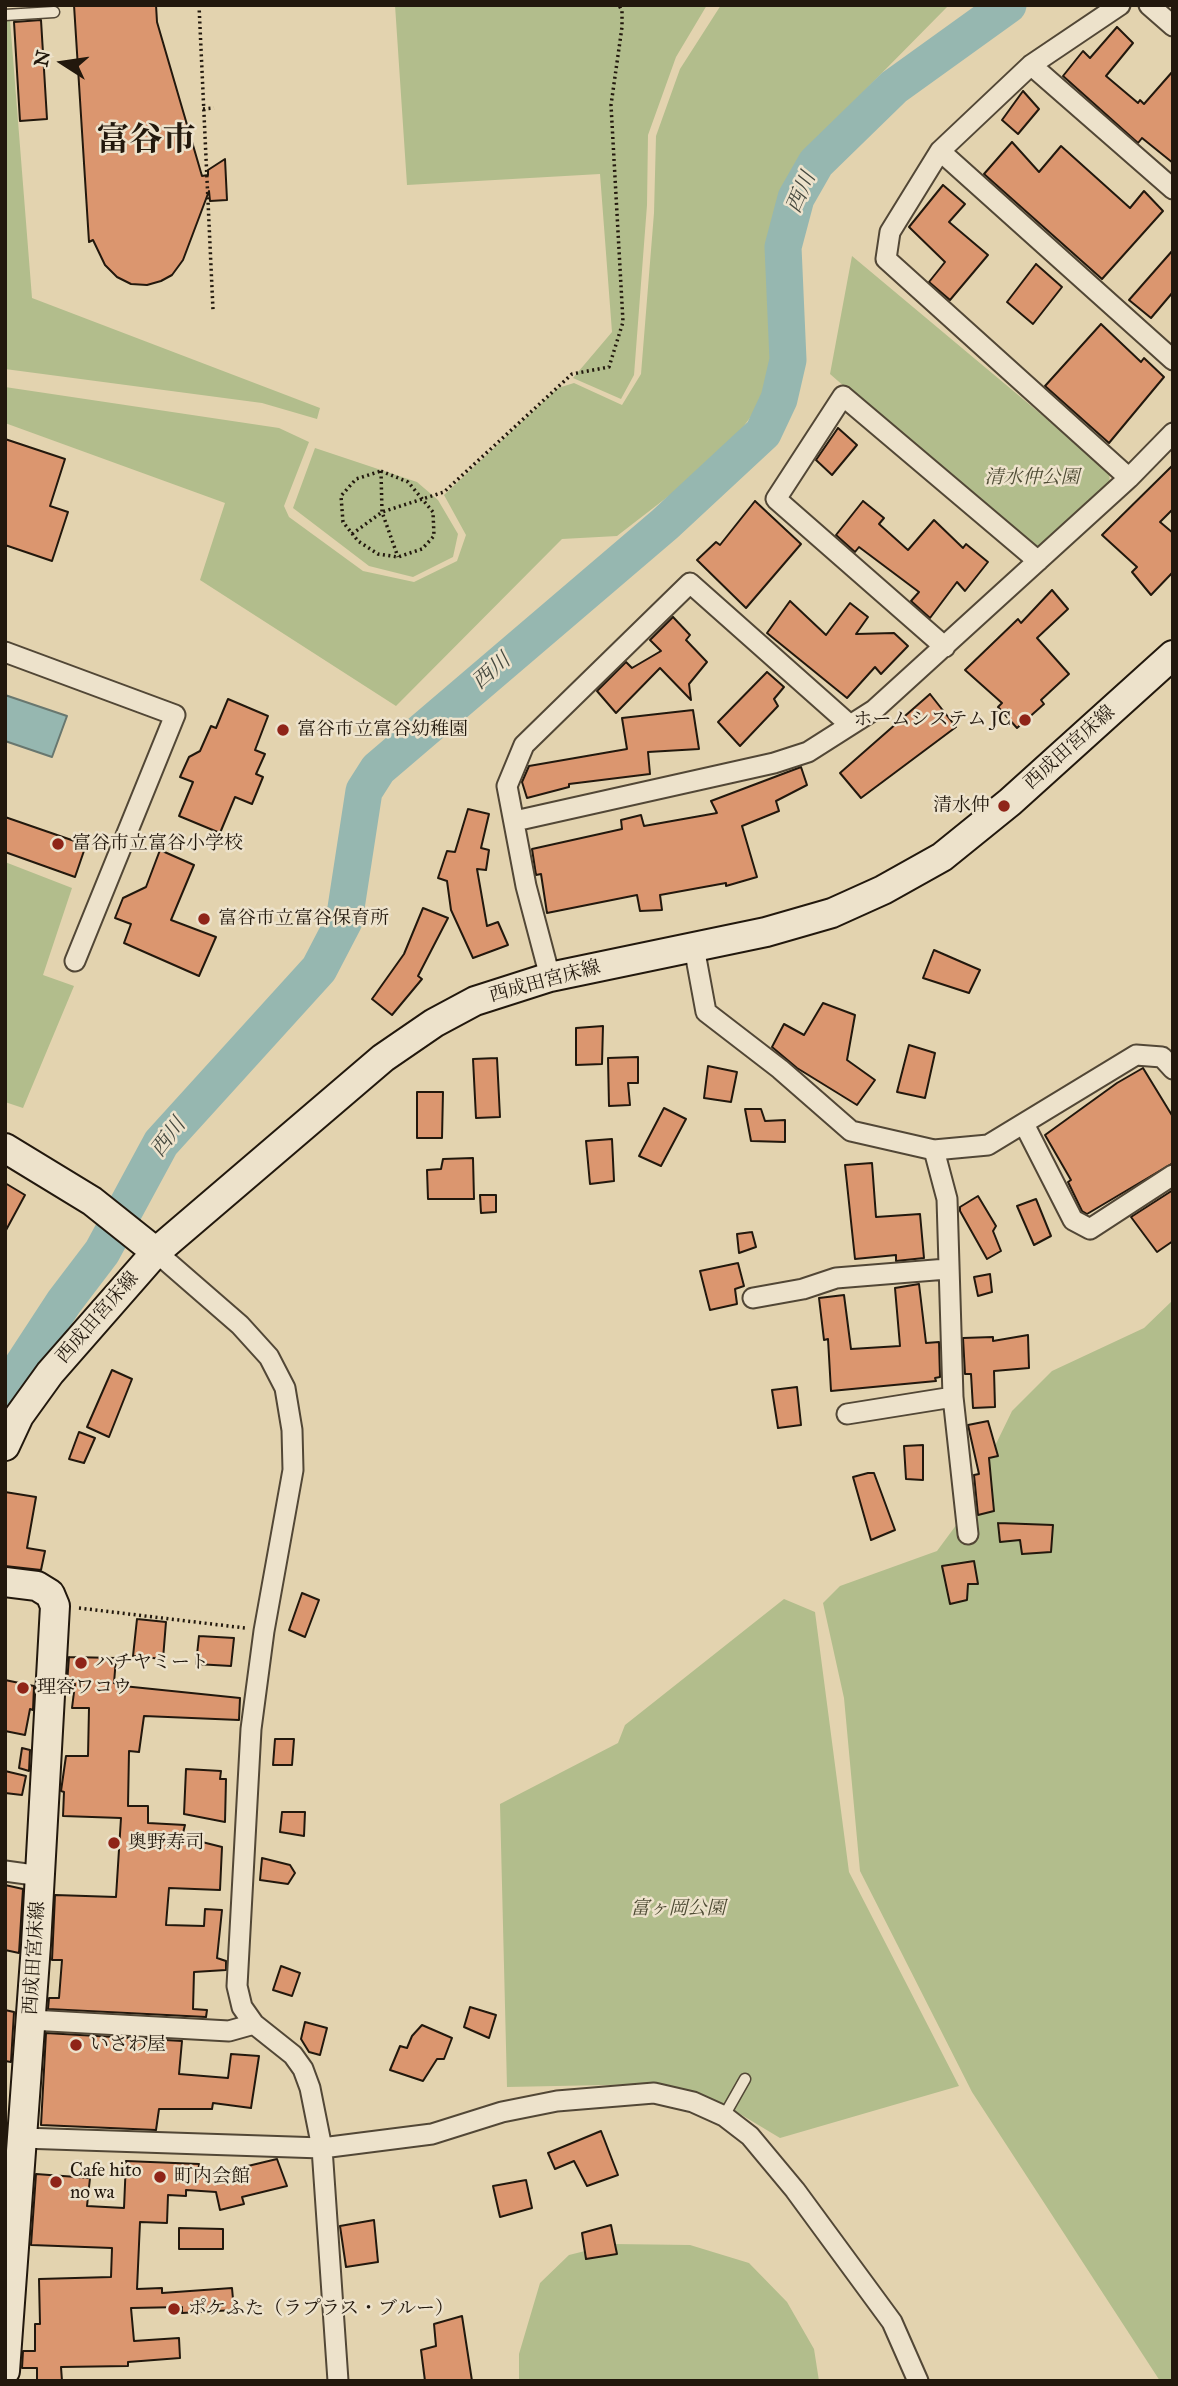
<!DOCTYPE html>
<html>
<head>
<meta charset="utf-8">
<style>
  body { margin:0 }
  #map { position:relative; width:1178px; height:2386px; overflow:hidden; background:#e3d3af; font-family:"IM FELL Great Primer",serif }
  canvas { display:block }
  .frame { position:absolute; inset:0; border:7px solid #22180d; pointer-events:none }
  .north { position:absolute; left:28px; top:28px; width:70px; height:70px; -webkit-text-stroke:5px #ede2cb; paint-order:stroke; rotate:282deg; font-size:19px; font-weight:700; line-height:28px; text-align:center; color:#22180d }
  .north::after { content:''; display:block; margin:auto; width:24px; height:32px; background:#22180d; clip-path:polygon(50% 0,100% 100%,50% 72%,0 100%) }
</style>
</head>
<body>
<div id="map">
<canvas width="1178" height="2386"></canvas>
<div class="frame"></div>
<div class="north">N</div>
</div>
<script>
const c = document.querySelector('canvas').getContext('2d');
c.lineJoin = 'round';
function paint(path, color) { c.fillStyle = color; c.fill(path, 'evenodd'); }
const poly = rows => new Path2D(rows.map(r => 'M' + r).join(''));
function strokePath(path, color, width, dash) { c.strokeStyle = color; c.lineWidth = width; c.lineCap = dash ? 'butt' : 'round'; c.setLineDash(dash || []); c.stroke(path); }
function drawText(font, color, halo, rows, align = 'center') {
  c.font = font + ' "IM FELL Great Primer","Noto Serif JP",serif'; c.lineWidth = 5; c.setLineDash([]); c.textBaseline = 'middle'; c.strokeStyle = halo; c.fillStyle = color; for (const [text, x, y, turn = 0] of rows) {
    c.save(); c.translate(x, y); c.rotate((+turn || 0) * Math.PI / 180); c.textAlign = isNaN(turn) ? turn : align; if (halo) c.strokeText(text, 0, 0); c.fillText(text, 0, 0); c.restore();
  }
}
paint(poly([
  [395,5,707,5,676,57,648,135,647,205,634,375,621,399,573,378,612,332,600,174,407,185],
  [721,5,949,5,802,154,773,231,777,323,767,395,723,454,617,536,562,539,396,706,200,580,225,503,5,423,5,387,279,428,309,442,284,506,289,517,363,571,414,582,457,561,466,535,444,495,558,388,574,383,622,405,641,374,654,213,656,136,680,69],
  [5,20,10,20,32,298,320,408,317,419,262,403,5,369],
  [852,256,1109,471,1110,485,1035,553,830,374],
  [315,448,417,482,438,500,458,534,453,557,413,577,369,566,293,508],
  [5,862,72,888,43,975,74,986,23,1108,5,1102],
  [1173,1300,1173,2381,1160,2381,972,2092,860,1871,844,1698,823,1603,840,1586,937,1551,957,1524,1012,1411,1052,1371,1144,1328],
  [784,1599,815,1612,849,1872,959,2086,780,2138,740,2114,656,2084,507,2087,500,1804,618,1743,625,1725],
  [613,2244,690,2245,749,2263,787,2302,814,2349,819,2381,519,2381,519,2354,540,2283,569,2255]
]), '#b2bd8c');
const water = poly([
  [5,695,67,716,52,757,5,741,5,695]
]);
paint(water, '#96b7b0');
strokePath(water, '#68776f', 2);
strokePath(poly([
  [5,1392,64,1302,102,1252,161,1143,319,969,344,921,364,791,378,769,665,524,763,433,779,399,788,360,783,247,796,198,816,163,894,87,1008,5]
]), '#96b7b0', 37);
const building = poly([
  [74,5,156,5,157,22,202,176,208,175,208,170,225,159,227,200,210,201,209,191,183,260,172,275,161,281,147,285,131,284,117,277,105,265,93,240,89,242,74,5],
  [41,20,47,119,20,121,14,22,41,20],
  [1117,27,1133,43,1106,76,1138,103,1140,100,1144,104,1173,71,1173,163,1142,138,1138,143,1063,76,1083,51,1090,58,1117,27],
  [1023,91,1039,109,1018,134,1002,120,1023,91],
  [1012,142,1039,172,1061,146,1130,208,1144,191,1163,211,1102,279,984,174,1012,142],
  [943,185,965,204,949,222,988,255,950,300,929,282,945,262,909,227,943,185],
  [1173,250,1173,292,1151,318,1129,300,1173,250],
  [1036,264,1062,287,1033,324,1007,302,1036,264],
  [1101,324,1141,362,1144,358,1164,377,1109,443,1045,386,1101,324],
  [838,428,857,445,832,475,816,460,838,428],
  [5,439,65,459,50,506,68,512,52,561,5,545,5,439],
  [1173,465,1173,509,1160,522,1173,533,1173,572,1151,595,1132,572,1137,567,1102,535,1173,465],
  [755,501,801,544,746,608,697,560,716,542,720,545,755,501],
  [863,501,884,518,879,524,908,550,934,520,963,548,966,544,988,562,965,591,957,582,930,618,911,601,919,592,859,547,855,552,836,535,863,501],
  [1052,590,1068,609,1037,638,1069,674,1041,700,1044,704,1017,728,998,707,1002,703,965,670,1018,619,1021,623,1052,590],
  [790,601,826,635,850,603,868,617,856,634,894,633,908,646,881,674,875,667,847,698,767,633,790,601],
  [673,617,690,635,686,640,707,662,689,684,691,700,660,668,616,713,597,691,626,662,632,668,661,651,650,640,673,617],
  [767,672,784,687,774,699,778,706,740,746,718,722,767,672],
  [930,694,956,727,861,798,840,773,930,694],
  [228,699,268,716,255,750,265,754,256,774,263,777,252,804,235,797,220,833,179,816,193,782,180,777,189,757,200,751,211,726,216,728,228,699],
  [693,710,699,749,648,752,650,774,569,784,569,787,527,798,522,782,529,766,627,749,622,718,693,710],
  [801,767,807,785,776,801,779,811,742,826,757,877,726,886,726,883,660,895,662,910,640,911,637,895,547,913,541,874,536,875,532,849,622,829,621,820,641,815,644,826,717,813,711,801,801,767],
  [468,809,489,814,481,848,489,850,486,870,477,869,487,926,498,922,508,945,473,958,451,910,447,881,438,878,447,851,455,852,468,809],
  [5,817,86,845,75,877,5,852,5,817],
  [160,850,194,865,171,920,216,937,199,976,124,943,131,924,115,918,123,898,146,887,160,850],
  [423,908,448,918,418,976,422,979,392,1015,372,999,404,954,423,908],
  [934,950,980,970,969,993,923,978,934,950],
  [823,1003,855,1015,847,1060,875,1080,857,1105,797,1068,772,1047,784,1024,804,1035,823,1003],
  [603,1026,602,1064,576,1065,576,1028,603,1026],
  [909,1045,935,1053,925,1098,897,1092,909,1045],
  [638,1057,638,1083,628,1083,630,1105,609,1106,608,1058,638,1057],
  [497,1058,500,1117,476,1118,473,1059,497,1058],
  [708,1066,737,1072,731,1102,704,1098,708,1066],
  [1143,1068,1173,1117,1173,1163,1087,1214,1082,1211,1068,1182,1071,1180,1045,1135,1117,1083,1143,1068],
  [417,1092,443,1092,442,1138,417,1138,417,1092],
  [664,1108,686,1119,661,1166,639,1156,664,1108],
  [745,1109,761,1109,765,1121,785,1120,785,1142,751,1141,745,1109],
  [612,1139,614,1181,590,1184,586,1141,612,1139],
  [473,1158,474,1199,428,1199,427,1170,441,1169,443,1159,473,1158],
  [872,1163,876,1217,920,1214,924,1258,896,1261,896,1255,855,1259,845,1165,872,1163],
  [5,1183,25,1195,5,1232,5,1183],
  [1173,1190,1173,1241,1157,1252,1131,1217,1173,1190],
  [480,1195,496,1195,496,1212,481,1213,480,1195],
  [978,1196,996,1226,993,1231,1001,1251,987,1259,960,1211,960,1207,978,1196],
  [1036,1199,1051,1236,1034,1245,1017,1206,1036,1199],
  [752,1232,756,1247,739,1253,737,1234,752,1232],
  [738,1263,744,1286,735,1289,737,1304,710,1310,700,1271,738,1263],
  [990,1274,992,1292,978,1296,974,1277,990,1274],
  [919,1284,926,1343,939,1342,940,1377,935,1378,936,1381,831,1391,828,1339,824,1340,819,1298,844,1295,851,1349,900,1346,895,1288,919,1284],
  [1028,1335,1029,1368,994,1371,995,1407,973,1408,971,1374,965,1374,963,1338,993,1337,993,1341,1028,1335],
  [112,1370,132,1379,109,1437,87,1427,112,1370],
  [797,1387,801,1425,778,1428,772,1390,797,1387],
  [988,1421,998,1456,989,1458,994,1511,978,1515,974,1475,979,1474,968,1425,988,1421],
  [79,1432,95,1438,84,1463,69,1459,79,1432],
  [923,1445,923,1480,906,1479,904,1446,923,1445],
  [868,1473,874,1473,895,1530,871,1540,853,1477,868,1473],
  [5,1492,36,1497,27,1548,45,1551,41,1570,5,1566,5,1492],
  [998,1523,1053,1525,1051,1552,1022,1554,1020,1540,1000,1542,998,1523],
  [974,1561,978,1584,968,1584,967,1600,950,1604,942,1566,974,1561],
  [302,1593,319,1600,305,1637,289,1630,302,1593],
  [137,1619,166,1622,163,1659,133,1656,137,1619],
  [199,1636,234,1638,231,1666,196,1664,199,1636],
  [69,1657,116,1658,114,1683,123,1686,240,1698,239,1720,144,1716,139,1752,129,1751,128,1806,148,1806,148,1823,185,1825,182,1837,222,1847,220,1890,169,1888,166,1925,204,1926,205,1909,222,1910,217,1958,226,1961,226,1970,194,1972,193,2009,207,2010,206,2017,48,2009,49,1998,59,1998,62,1960,52,1960,55,1895,116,1897,121,1818,63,1816,64,1792,61,1791,66,1756,88,1756,89,1708,72,1708,75,1684,67,1683,69,1657],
  [5,1680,34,1686,33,1710,30,1709,25,1735,5,1731,5,1680],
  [275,1739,294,1739,292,1765,273,1765,275,1739],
  [22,1748,30,1750,29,1771,19,1768,22,1748],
  [186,1769,221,1771,220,1779,226,1779,225,1822,184,1814,186,1769],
  [5,1771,26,1776,22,1795,5,1793,5,1771],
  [282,1812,305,1812,304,1836,280,1832,282,1812],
  [262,1858,290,1865,295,1873,288,1884,260,1880,262,1858],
  [5,1885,23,1889,19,1953,5,1950,5,1885],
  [281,1966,300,1973,292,1996,273,1990,281,1966],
  [470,2007,496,2015,489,2038,464,2027,470,2007],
  [5,2010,14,2012,11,2062,5,2061,5,2010],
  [305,2022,327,2028,320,2055,309,2052,301,2039,305,2022],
  [422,2025,452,2038,444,2059,437,2059,423,2081,390,2070,400,2046,407,2048,412,2036,422,2025],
  [46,2033,182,2041,179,2074,228,2078,231,2054,259,2056,251,2108,213,2103,212,2109,159,2109,156,2130,41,2125,46,2033],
  [601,2131,618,2175,587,2186,574,2161,555,2169,548,2153,601,2131],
  [277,2159,287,2186,242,2197,244,2204,220,2210,216,2192,186,2190,186,2196,168,2195,167,2223,140,2222,137,2289,162,2288,162,2293,232,2288,234,2310,182,2313,182,2307,131,2308,134,2341,179,2338,180,2358,128,2362,128,2366,61,2367,62,2381,37,2381,37,2368,22,2368,23,2351,35,2351,35,2324,40,2324,39,2279,111,2277,112,2248,31,2245,36,2174,90,2178,87,2206,124,2208,126,2161,199,2164,198,2178,277,2159],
  [526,2180,532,2208,500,2217,493,2186,526,2180],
  [374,2220,378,2262,346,2267,340,2226,374,2220],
  [611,2225,617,2254,586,2259,582,2233,611,2225],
  [179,2228,223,2229,223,2249,179,2249,179,2228],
  [462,2316,472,2381,425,2381,421,2350,436,2346,434,2324,462,2316]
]);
paint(building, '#db966f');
strokePath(building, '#22180d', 2);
const lane = poly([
  [5,15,54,12],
  [724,2116,745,2079]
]);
const street = poly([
  [1120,5,1031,65,940,151,890,232,886,259,1129,478],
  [1149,5,1173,26],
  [1031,65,1173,189],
  [940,151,1173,360],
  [945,647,776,499,843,396,1038,561],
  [5,652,175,715,75,961],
  [515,821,774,763,808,752,874,710,1129,478,1173,433],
  [694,947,706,1012,780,1069,851,1131,934,1150,947,1199,953,1397,968,1534],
  [550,977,526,886,507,786,524,745,690,583,850,725],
  [1024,1124,1073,1220,1090,1229,1173,1175],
  [934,1150,988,1145,1136,1055,1162,1057,1173,1069],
  [156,1252,240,1325,269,1357,285,1388,292,1430,293,1470,264,1631,251,1729,237,1986,242,2007,254,2024,293,2055,303,2069,310,2088,322,2148,338,2381],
  [753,1298,803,1289,836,1278,947,1269],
  [847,1414,953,1397],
  [5,1871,41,1876],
  [31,2020,229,2031,254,2024],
  [22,2138,322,2148,432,2134,502,2112,557,2101,654,2093,693,2102,724,2116,750,2136,795,2190,892,2322,918,2381]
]);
const secondary = poly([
  [5,1148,92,1201,156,1252],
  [5,1446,19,1416,50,1373,156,1252,383,1058,434,1023,475,1001,550,977,766,932,832,913,883,890,942,857,1010,802,1173,655],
  [5,1582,37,1586,50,1594,55,1606,36,1945,5,2371]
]);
strokePath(lane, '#524736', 13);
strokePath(street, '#524736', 23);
strokePath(secondary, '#22180d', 32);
strokePath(poly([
  [199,5,213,310],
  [203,109,214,108],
  [381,471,408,482,433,512,434,536,422,549,398,557,378,554,358,541,343,522,341,496,356,479,381,471],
  [381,471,382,512,398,557],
  [352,534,382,512,444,492,572,374,609,367,623,322,611,105,622,27,622,11,619,5],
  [79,1608,245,1628]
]), '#22180d', 3.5, [2, 3.5]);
strokePath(lane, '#ede2cb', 10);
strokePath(street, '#ede2cb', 19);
strokePath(secondary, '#ede2cb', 28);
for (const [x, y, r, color] of [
  [1025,720,7,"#8f2418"],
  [283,730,7,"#8f2418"],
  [1004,806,7,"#8f2418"],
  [58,844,7,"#8f2418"],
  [204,919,7,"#8f2418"],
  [81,1663,7,"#8f2418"],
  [23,1688,7,"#8f2418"],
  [114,1843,7,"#8f2418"],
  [76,2045,7,"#8f2418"],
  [160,2177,7,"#8f2418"],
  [56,2182,7,"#8f2418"],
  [174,2309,7,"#8f2418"]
]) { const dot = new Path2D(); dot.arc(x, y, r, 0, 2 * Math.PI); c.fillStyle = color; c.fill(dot); strokePath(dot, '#ede2cb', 2.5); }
drawText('italic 19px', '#4d4a33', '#ede2cb', [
  ["清水仲公園",1032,478],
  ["富ヶ岡公園",678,1909]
]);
drawText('19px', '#22180d', '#ede2cb', [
  ["ホームシステム JC",1011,720,"right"],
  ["富谷市立富谷幼稚園",297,730],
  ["清水仲",990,806,"right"],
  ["富谷市立富谷小学校",72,844],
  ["富谷市立富谷保育所",218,919],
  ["ハチヤミート",95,1663],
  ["理容ワコウ",37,1688],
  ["奥野寿司",128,1843],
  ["いさわ屋",90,2045],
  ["Cafe hito",70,2171],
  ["no wa",70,2193],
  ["町内会館",174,2177],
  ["ポケふた（ラプラス・ブルー）",188,2309]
], 'left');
drawText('19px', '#22180d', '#ede2cb', [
  ["西成田宮床線",1070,748,-42],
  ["西成田宮床線",545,982,-15],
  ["西成田宮床線",98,1318,-49],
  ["西成田宮床線",35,1958,-86]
]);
drawText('italic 21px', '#45483e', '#ede2cb', [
  ["西川",802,193,-66],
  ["西川",492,672,-41],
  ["西川",169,1138,-53]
]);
drawText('bold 33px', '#22180d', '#ede2cb', [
  ["富谷市",146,142]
]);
</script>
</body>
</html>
